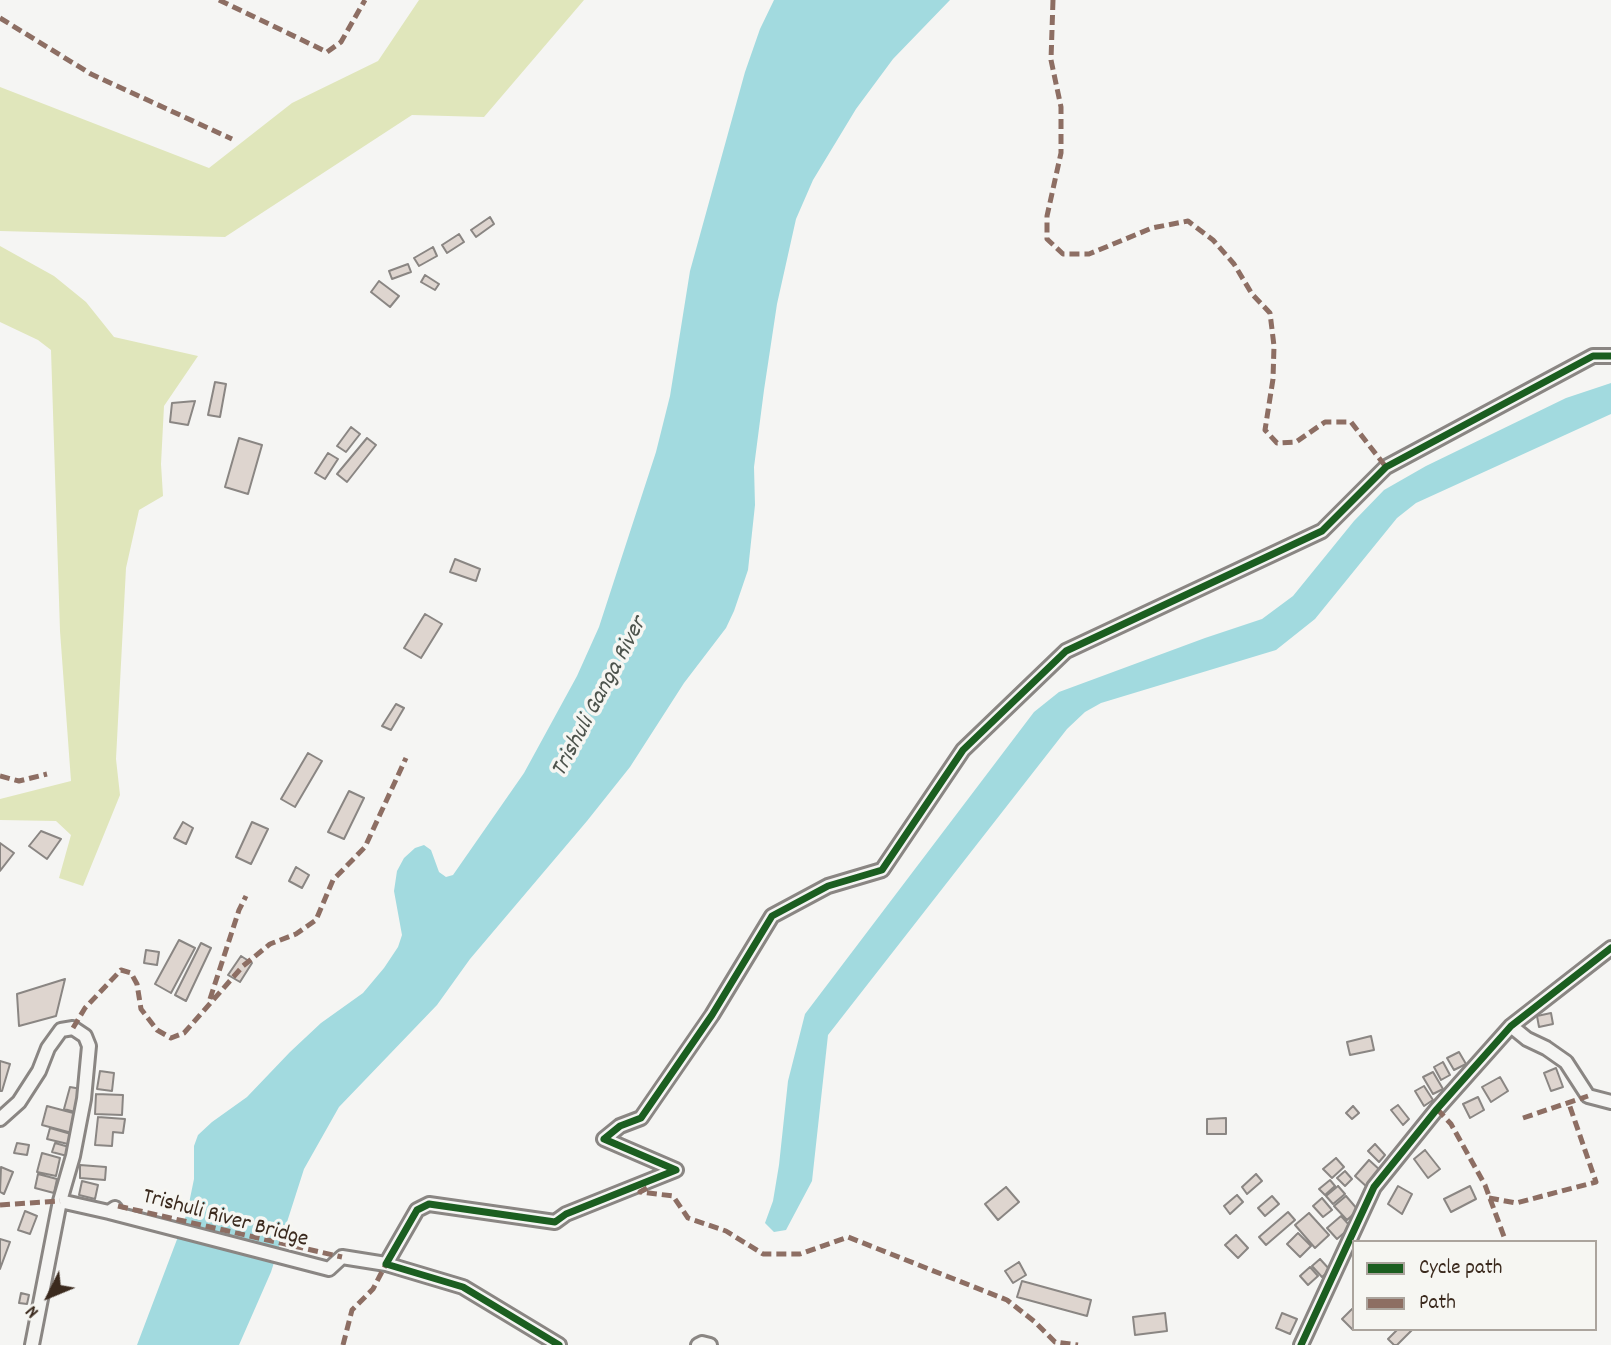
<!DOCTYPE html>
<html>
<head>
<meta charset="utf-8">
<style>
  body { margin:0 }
  #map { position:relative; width:1611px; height:1345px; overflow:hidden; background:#f5f5f3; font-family:Dekko,sans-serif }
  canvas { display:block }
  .legend { position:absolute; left:1352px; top:1240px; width:245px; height:91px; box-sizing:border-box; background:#f6f6f2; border:2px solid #aba49d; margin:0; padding:9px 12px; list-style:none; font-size:21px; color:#3b2a1e }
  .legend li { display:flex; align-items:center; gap:14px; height:35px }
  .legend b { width:35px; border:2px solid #aba49d }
  .north { position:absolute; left:14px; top:1261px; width:70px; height:70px; -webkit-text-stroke:5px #f6f6f2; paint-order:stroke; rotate:227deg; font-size:19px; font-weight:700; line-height:28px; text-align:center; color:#3b2a1e }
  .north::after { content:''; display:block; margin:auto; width:24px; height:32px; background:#3b2a1e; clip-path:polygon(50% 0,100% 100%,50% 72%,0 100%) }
</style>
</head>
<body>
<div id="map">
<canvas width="1611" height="1345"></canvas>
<ul class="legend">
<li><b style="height:9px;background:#1b5e20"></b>Cycle path</li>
<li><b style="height:9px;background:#8d6e63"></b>Path</li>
</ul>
<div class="north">N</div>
</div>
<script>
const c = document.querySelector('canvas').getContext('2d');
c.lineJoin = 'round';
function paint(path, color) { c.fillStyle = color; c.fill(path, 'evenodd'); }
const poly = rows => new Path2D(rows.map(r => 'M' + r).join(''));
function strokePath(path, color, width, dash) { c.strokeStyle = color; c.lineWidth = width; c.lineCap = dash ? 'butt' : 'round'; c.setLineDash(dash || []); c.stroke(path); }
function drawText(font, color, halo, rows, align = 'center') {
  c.font = font + ' Dekko,sans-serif'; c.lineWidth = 7; c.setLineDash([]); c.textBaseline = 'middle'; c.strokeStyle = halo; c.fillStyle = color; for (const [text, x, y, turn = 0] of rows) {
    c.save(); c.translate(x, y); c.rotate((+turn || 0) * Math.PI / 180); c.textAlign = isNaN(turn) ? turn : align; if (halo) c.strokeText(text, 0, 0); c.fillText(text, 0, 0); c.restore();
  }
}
paint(poly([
  [419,0,584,0,484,117,412,115,225,237,0,231,0,87,209,168,292,103,378,61],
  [0,246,54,276,86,302,114,337,198,356,164,406,161,464,163,496,139,510,126,568,116,759,120,795,83,886,59,878,71,835,56,821,0,820,0,799,71,781,60,631,51,350,38,340,0,322]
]), '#e0e6bb');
paint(poly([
  [774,0,950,0,893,59,856,109,813,180,796,219,777,304,764,390,754,467,755,505,748,570,734,611,726,628,684,683,630,767,587,821,470,959,437,1005,339,1107,304,1169,271,1272,239,1345,137,1345,187,1213,194,1179,194,1146,198,1135,212,1122,247,1097,290,1052,321,1023,363,993,384,968,398,947,402,935,394,891,397,871,404,858,415,848,424,845,431,850,439,872,446,877,453,875,524,773,577,676,599,627,656,452,670,396,690,271,745,72,760,29],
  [1611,383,1611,414,1416,503,1397,518,1315,619,1276,650,1101,703,1085,712,1067,729,828,1035,812,1181,786,1230,774,1232,765,1223,773,1201,779,1165,788,1081,805,1014,1034,712,1059,692,1205,638,1262,619,1293,596,1354,521,1384,490,1426,466,1566,398]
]), '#a2dadf');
const building = poly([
  [490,217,494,224,476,237,471,230,490,217],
  [459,234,464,242,447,253,442,245,459,234],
  [433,247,437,256,419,266,414,258,433,247],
  [408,264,411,272,392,279,389,271,408,264],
  [425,275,439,284,435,290,421,282,425,275],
  [379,281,399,296,390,307,371,292,379,281],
  [215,382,226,384,220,417,208,415,215,382],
  [195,401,188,425,170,422,172,403,195,401],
  [351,427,360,434,346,452,337,446,351,427],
  [239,438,262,445,248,494,225,487,239,438],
  [367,438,376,445,347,482,337,474,367,438],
  [328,453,338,459,325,479,315,473,328,453],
  [455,559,480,569,476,581,450,572,455,559],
  [425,614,442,624,421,658,404,648,425,614],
  [396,704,404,708,391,730,382,726,396,704],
  [308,753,322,761,295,807,281,799,308,753],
  [349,791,364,798,344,839,328,832,349,791],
  [183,822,193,828,186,844,174,838,183,822],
  [252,822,268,829,251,864,236,857,252,822],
  [41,831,61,839,47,859,29,846,41,831],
  [0,843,14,853,0,871,0,843],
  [296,867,309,875,302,888,289,881,296,867],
  [179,940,195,948,171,993,155,984,179,940],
  [201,943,211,948,186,1001,175,995,201,943],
  [146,950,159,952,157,965,144,963,146,950],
  [241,956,252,963,240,982,228,975,241,956],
  [65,979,56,1016,19,1026,17,994,65,979],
  [1551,1013,1553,1024,1539,1027,1537,1016,1551,1013],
  [1371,1036,1374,1050,1350,1055,1347,1042,1371,1036],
  [1459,1052,1466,1064,1454,1070,1447,1058,1459,1052],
  [0,1061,10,1064,2,1091,0,1091,0,1061],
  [1443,1062,1450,1075,1441,1080,1434,1067,1443,1062],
  [1556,1068,1563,1087,1551,1091,1544,1073,1556,1068],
  [100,1071,114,1073,112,1091,97,1089,100,1071],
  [1433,1072,1443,1089,1433,1094,1423,1077,1433,1072],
  [1500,1077,1508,1091,1491,1102,1482,1087,1500,1077],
  [1424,1086,1433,1100,1424,1106,1415,1091,1424,1086],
  [70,1087,81,1089,75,1112,64,1109,70,1087],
  [96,1094,123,1095,122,1115,95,1114,96,1094],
  [1478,1097,1484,1110,1470,1118,1463,1104,1478,1097],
  [1398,1105,1409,1119,1403,1125,1391,1110,1398,1105],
  [47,1106,77,1114,72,1133,42,1125,47,1106],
  [1353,1106,1359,1113,1352,1119,1346,1113,1353,1106],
  [98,1117,125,1119,123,1133,113,1132,112,1146,95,1145,98,1117],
  [1226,1118,1226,1134,1207,1134,1207,1119,1226,1118],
  [50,1128,71,1134,68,1144,47,1139,50,1128],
  [17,1143,29,1145,27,1155,14,1153,17,1143],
  [55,1143,69,1147,67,1156,52,1152,55,1143],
  [1375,1144,1385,1155,1379,1162,1368,1151,1375,1144],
  [1425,1150,1440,1169,1428,1178,1414,1159,1425,1150],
  [42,1153,60,1158,56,1176,37,1172,42,1153],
  [1336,1158,1344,1167,1332,1178,1323,1169,1336,1158],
  [1369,1160,1381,1171,1367,1187,1355,1176,1369,1160],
  [80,1165,106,1167,105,1180,80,1178,80,1165],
  [1,1167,13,1172,4,1194,0,1192,1,1167],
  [1345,1171,1352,1179,1345,1186,1337,1178,1345,1171],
  [38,1174,57,1179,54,1193,35,1188,38,1174],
  [1256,1174,1262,1181,1247,1194,1242,1187,1256,1174],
  [1330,1180,1335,1186,1325,1195,1319,1189,1330,1180],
  [82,1181,98,1185,95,1199,79,1195,82,1181],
  [1338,1186,1345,1194,1333,1204,1326,1196,1338,1186],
  [1398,1186,1412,1194,1402,1214,1388,1204,1398,1186],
  [1470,1186,1476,1199,1451,1212,1444,1199,1470,1186],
  [1006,1187,1019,1202,998,1220,985,1204,1006,1187],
  [1237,1195,1243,1202,1230,1214,1224,1206,1237,1195],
  [1272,1196,1279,1204,1265,1216,1258,1208,1272,1196],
  [1346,1196,1358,1210,1347,1220,1334,1206,1346,1196],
  [1322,1198,1332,1210,1323,1217,1313,1206,1322,1198],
  [25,1211,37,1216,30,1234,18,1230,25,1211],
  [1288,1212,1295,1220,1266,1245,1259,1237,1288,1212],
  [1309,1213,1329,1235,1315,1248,1295,1225,1309,1213],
  [1341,1216,1351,1227,1337,1239,1327,1228,1341,1216],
  [1298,1233,1311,1246,1300,1257,1287,1244,1298,1233],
  [1236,1235,1248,1248,1238,1258,1225,1245,1236,1235],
  [0,1239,10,1242,0,1269,0,1239],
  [1320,1259,1330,1270,1322,1277,1312,1266,1320,1259],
  [1019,1262,1026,1275,1013,1283,1005,1271,1019,1262],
  [1310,1267,1318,1276,1308,1285,1300,1276,1310,1267],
  [1022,1281,1091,1300,1087,1316,1017,1297,1022,1281],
  [21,1293,29,1295,27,1304,19,1303,21,1293],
  [1352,1309,1354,1311,1353,1330,1342,1319,1352,1309],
  [1165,1313,1167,1331,1135,1335,1133,1317,1165,1313],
  [1282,1313,1297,1319,1290,1334,1276,1328,1282,1313],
  [1398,1329,1413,1329,1397,1345,1394,1345,1388,1339,1398,1329]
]);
paint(building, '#ded5cf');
strokePath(building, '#8a8683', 2);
const street = poly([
  [1511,1026,1527,1039,1546,1048,1566,1062,1588,1096,1611,1102],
  [0,1119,19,1102,39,1071,48,1048,61,1030,73,1028,85,1036,89,1046,84,1099,73,1156,60,1201,32,1345],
  [60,1201,109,1212,115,1208],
  [109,1212,329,1269,342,1257,386,1264],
  [559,1345,463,1287,386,1264,417,1210,429,1204,555,1222,566,1214,676,1170,604,1139,620,1126,641,1118,712,1015,772,916,828,886,882,870,963,750,1066,651,1322,531,1386,467,1593,356,1611,356],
  [698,1345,702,1343,710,1345],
  [1301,1345,1374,1187,1437,1109,1511,1026,1611,948]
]);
strokePath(street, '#8a8683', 18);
strokePath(street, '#f5f5f3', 12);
strokePath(poly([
  [219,0,327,52,341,42,365,0],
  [1053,0,1051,60,1061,107,1061,153,1047,216,1047,239,1063,254,1089,254,1152,228,1188,221,1213,240,1234,264,1252,294,1270,313,1274,346,1273,379,1265,430,1277,443,1296,442,1325,422,1351,422,1386,467],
  [0,18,91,74,232,139],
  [0,776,19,781,47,774],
  [210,999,239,910,246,896],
  [73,1028,85,1008,121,970,131,973,137,984,141,1009,157,1030,171,1038,184,1033,243,966,270,944,296,934,316,920,333,880,365,847,406,758],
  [1437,1109,1451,1124,1485,1185,1506,1242],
  [1523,1118,1588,1096],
  [647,1188,640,1192,673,1196,688,1218,726,1231,763,1254,800,1254,848,1237,1007,1300,1035,1322,1055,1342,1078,1345],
  [1489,1198,1516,1203,1596,1182,1568,1101],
  [0,1205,60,1201],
  [118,1206,342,1257],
  [343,1345,352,1310,373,1289,386,1264]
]), '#8d6e63', 5, [10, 5]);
strokePath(poly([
  [559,1345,463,1287,386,1264,417,1210,429,1204,555,1222,566,1214,676,1170,604,1139,620,1126,641,1118,712,1015,772,916,828,886,882,870,963,750,1066,651,1322,531,1386,467,1593,356,1611,356],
  [1301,1345,1374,1187,1437,1109,1511,1026,1611,948]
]), '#1b5e20', 7);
drawText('23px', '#3b2a1e', '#f6f6f2', [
  ["Trishuli River Bridge",225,1220,15]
]);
drawText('italic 24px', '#4c534c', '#f6f6f2', [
  ["Trishuli Ganga River",601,698,-62]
]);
</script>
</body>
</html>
